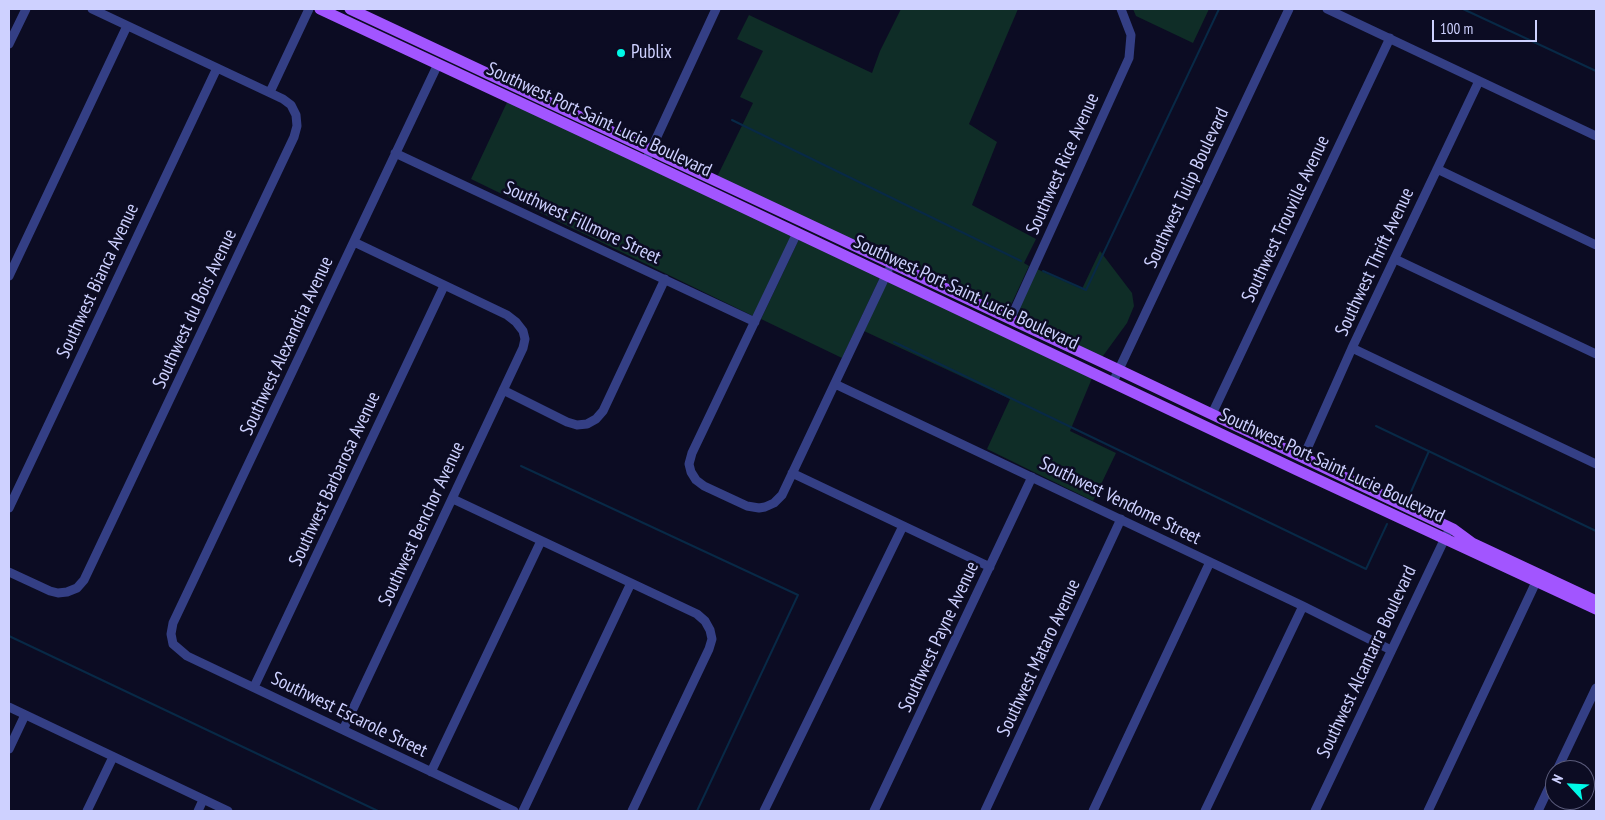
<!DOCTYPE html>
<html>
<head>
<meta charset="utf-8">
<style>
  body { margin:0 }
  #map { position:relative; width:1605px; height:820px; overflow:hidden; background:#0c0c23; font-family:"PT Sans Narrow",sans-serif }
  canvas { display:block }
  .frame { position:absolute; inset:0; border:10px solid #ced1ff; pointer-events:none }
  .north { position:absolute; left:1545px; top:760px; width:50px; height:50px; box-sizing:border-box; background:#0c0c23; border:1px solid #5a5b7b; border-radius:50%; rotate:295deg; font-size:14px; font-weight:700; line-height:20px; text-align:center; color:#ced1ff }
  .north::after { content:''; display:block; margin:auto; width:18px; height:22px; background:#00f9e7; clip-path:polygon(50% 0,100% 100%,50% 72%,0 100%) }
  .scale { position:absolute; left:1432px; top:20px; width:105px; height:22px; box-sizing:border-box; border:2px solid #ced1ff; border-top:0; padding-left:6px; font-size:15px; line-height:18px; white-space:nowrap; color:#ced1ff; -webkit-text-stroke:4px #0c0c23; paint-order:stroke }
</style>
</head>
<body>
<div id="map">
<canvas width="1605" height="820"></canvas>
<div class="frame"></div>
<div class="north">N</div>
<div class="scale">100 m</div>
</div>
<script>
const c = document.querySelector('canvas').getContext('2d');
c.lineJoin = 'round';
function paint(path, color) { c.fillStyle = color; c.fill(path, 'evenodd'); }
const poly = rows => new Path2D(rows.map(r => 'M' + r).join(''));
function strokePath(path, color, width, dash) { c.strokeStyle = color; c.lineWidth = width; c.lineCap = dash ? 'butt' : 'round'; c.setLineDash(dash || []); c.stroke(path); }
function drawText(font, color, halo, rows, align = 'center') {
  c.font = font + ' "PT Sans Narrow",sans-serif'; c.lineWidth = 5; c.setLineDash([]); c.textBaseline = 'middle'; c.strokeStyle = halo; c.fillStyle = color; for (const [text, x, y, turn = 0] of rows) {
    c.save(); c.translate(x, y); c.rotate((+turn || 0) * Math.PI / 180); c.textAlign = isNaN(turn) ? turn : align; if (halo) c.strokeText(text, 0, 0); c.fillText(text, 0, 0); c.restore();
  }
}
paint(poly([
  [901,9,1018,9,969,124,997,142,972,205,1036,239,1024,263,1029,266,1004,320,716,179,753,103,740,97,763,51,737,39,749,15,872,73,880,51],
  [1133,9,1209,9,1193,43,1136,16],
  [510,96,795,229,753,316,471,179],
  [802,233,883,271,842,358,761,319],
  [1100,251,1132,293,1134,306,1127,323,1100,360,1011,323,1037,269,1082,289],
  [890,274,1095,371,1070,431,1116,453,1093,501,987,449,1010,399,864,331]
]), '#0f2d27');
strokePath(poly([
  [1463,9,1596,71],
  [732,120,1021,261],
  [1043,271,1086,290,1219,9],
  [894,342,1366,569,1387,524],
  [1376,426,1596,531],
  [521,466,798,595,697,811],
  [1410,494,1429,451],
  [9,636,378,811]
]), '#082946', 2);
strokePath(poly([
  [1327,9,1596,136],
  [9,44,26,9],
  [438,64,173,623,171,634,173,644,187,656,514,811],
  [270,92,309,9],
  [395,153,755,322],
  [648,156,716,9],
  [1437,169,1596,245],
  [797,233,692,453,689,464,691,472,696,480,704,486,747,506,759,508,765,507,774,503,782,495,888,271],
  [1395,259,1596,354],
  [9,276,127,26],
  [1010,320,1129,58,1131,35,1121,9],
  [1352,348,1596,464],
  [1113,382,1289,9],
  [835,384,1303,606,1391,650],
  [503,390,567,422,577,425,587,424,596,419,603,411,665,279],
  [1212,414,1390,38],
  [1303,458,1352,348,1479,81],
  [792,473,990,567],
  [453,499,697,614,705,621,710,630,712,639,709,649,632,811],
  [9,508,217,68],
  [9,572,50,591,58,593,67,592,77,588,84,580,294,137,297,126,296,115,291,105,283,99,92,9],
  [254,687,444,286],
  [9,707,228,811],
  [343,730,523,348,525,339,523,331,516,322,507,315,354,242],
  [9,749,25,715],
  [1557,770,1596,688],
  [431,772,541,541],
  [87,811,113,757],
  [198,811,203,800],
  [523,811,631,583],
  [764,811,903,526],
  [874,811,1032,477],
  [985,811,1121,519],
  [1093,811,1210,562],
  [1205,811,1303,606],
  [1315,811,1447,534],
  [1428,811,1536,582],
  [1538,811,1555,775]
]), '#343f85', 9);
strokePath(poly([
  [320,9,645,161,1297,470,1596,609],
  [350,9,1119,370,1453,529,1472,543,1596,601]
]), '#a255ff', 11);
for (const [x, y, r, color] of [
  [621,53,5,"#00f9e7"]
]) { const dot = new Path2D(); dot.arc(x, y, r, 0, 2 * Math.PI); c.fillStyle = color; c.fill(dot); strokePath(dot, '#0c0c23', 2); }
drawText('19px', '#ced1ff', '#0c0c23', [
  ["Publix",631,53]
], 'left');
drawText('19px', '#ced1ff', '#0c0c23', [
  ["Southwest Port Saint Lucie Boulevard",599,120,25],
  ["Southwest Rice Avenue",1063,164,-66],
  ["Southwest Tulip Boulevard",1187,188,-65],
  ["Southwest Trouville Avenue",1286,219,-65],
  ["Southwest Fillmore Street",582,223,25],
  ["Southwest Thrift Avenue",1375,262,-65],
  ["Southwest Bianca Avenue",98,281,-65],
  ["Southwest Port Saint Lucie Boulevard",966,293,25],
  ["Southwest du Bois Avenue",195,309,-65],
  ["Southwest Alexandria Avenue",287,346,-65],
  ["Southwest Port Saint Lucie Boulevard",1332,466,25],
  ["Southwest Barbarosa Avenue",335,479,-65],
  ["Southwest Vendome Street",1120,501,26],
  ["Southwest Benchor Avenue",422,524,-65],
  ["Southwest Payne Avenue",939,637,-65],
  ["Southwest Mataro Avenue",1039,658,-65],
  ["Southwest Alcantarra Boulevard",1367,662,-65],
  ["Southwest Escarole Street",349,715,26]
]);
</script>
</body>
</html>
